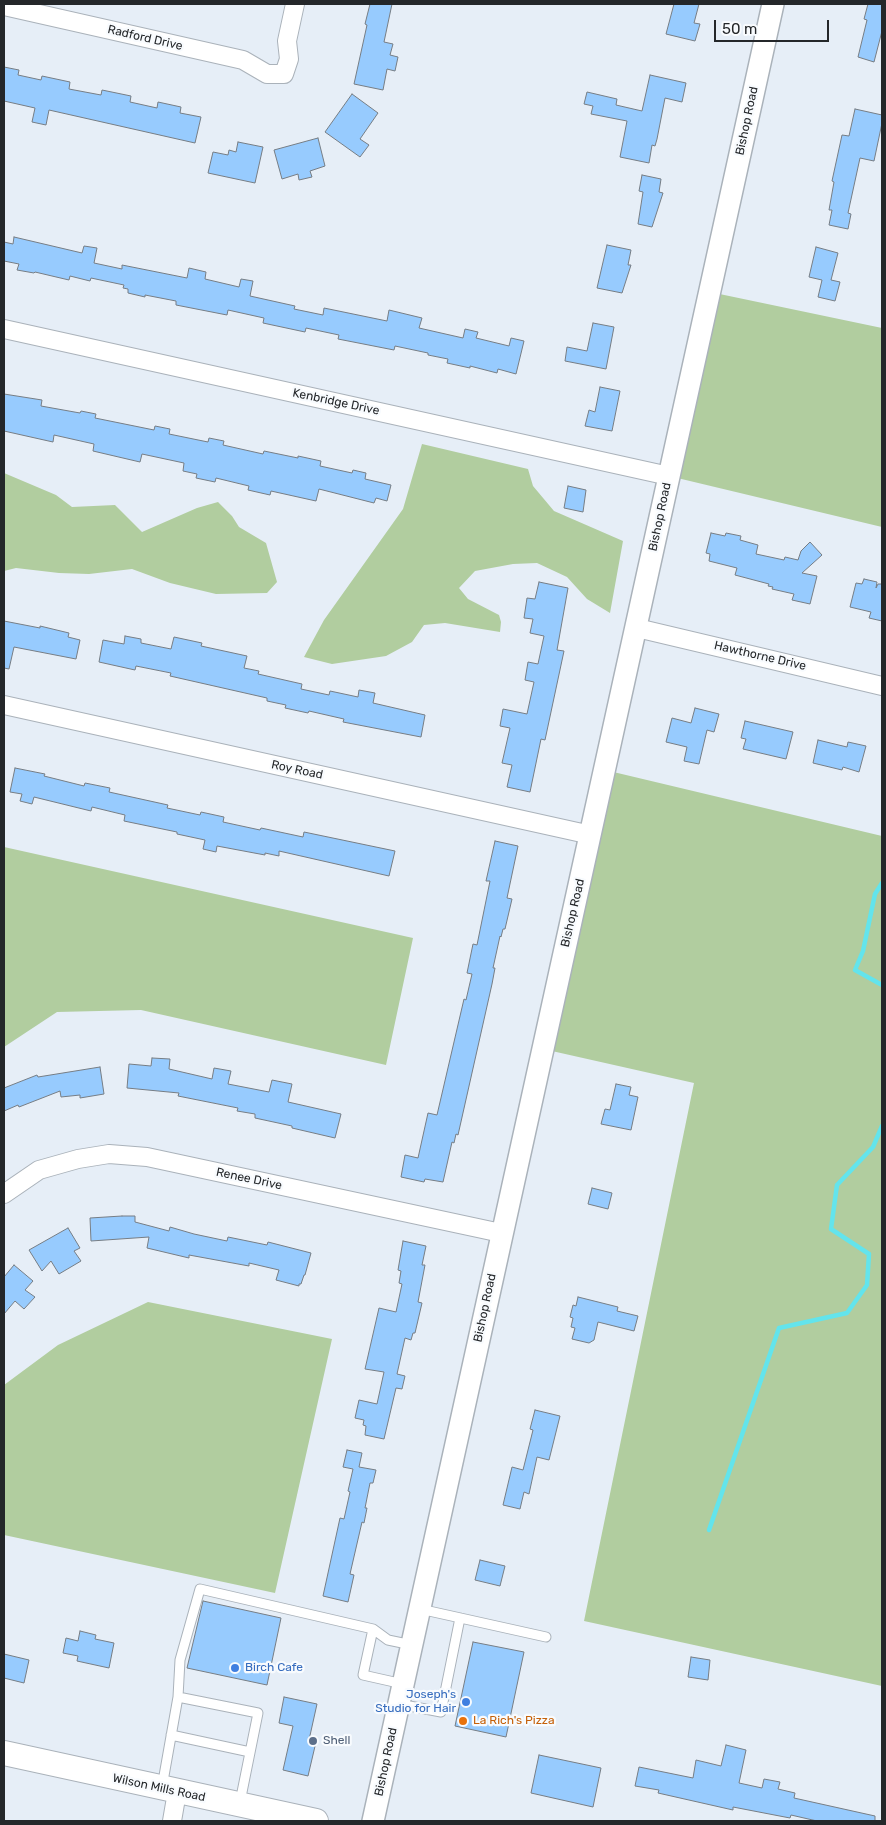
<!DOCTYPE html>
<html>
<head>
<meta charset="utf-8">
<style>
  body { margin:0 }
  #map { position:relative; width:886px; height:1825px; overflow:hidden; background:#e6eef7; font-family:Rubik,sans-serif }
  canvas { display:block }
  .frame { position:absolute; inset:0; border:5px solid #24272a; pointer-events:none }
  .scale { position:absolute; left:714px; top:20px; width:115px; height:22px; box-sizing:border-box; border:2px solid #24272a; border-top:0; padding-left:6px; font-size:15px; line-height:18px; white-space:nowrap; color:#24272a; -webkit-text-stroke:4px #f8fbfe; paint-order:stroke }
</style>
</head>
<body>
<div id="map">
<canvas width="886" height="1825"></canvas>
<div class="frame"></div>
<div class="scale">50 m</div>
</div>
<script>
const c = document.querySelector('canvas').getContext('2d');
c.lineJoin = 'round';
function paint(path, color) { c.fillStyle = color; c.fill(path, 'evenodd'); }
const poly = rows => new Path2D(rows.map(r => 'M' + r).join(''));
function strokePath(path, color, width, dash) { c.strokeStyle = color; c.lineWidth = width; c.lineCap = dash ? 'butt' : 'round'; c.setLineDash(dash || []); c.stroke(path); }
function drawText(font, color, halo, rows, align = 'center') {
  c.font = font + ' Rubik,sans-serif'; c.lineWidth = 4.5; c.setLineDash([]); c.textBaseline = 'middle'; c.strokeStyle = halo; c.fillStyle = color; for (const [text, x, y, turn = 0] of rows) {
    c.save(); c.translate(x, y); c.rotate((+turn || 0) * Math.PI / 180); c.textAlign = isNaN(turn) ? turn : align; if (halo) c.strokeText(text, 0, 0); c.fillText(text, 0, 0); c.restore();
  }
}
paint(poly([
  [710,292,882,328,882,527,669,476],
  [422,444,528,469,533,486,554,511,623,541,610,613,587,599,567,577,537,563,513,564,475,571,459,588,468,599,499,615,501,622,500,632,445,623,424,625,412,642,386,656,332,664,304,657,324,620,403,509],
  [4,473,56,495,72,507,115,505,142,532,197,508,218,502,232,516,239,527,266,543,277,582,267,593,216,594,170,583,132,569,89,574,59,573,16,568,4,571],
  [605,770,882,836,882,1686,584,1621,694,1083,543,1049],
  [4,847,413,938,386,1065,141,1010,57,1012,4,1047],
  [148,1302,332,1339,275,1593,4,1535,4,1385,58,1345]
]), '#b1cd9f');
strokePath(poly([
  [882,883,875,894,863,951,855,970,882,985],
  [709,1530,779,1328,847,1313,867,1285,869,1254,831,1229,837,1185,873,1147,882,1126]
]), '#63e4ec', 4.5);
const building = poly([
  [370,4,392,4,384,42,393,44,390,55,398,57,395,71,387,69,383,90,354,84,367,25,365,24,370,4],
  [674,4,699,4,694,23,700,24,695,41,666,34,674,4],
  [868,4,882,4,882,31,874,62,858,57,867,20,864,19,868,4],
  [4,67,19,70,18,75,41,80,42,76,70,82,69,89,101,95,102,90,131,96,130,102,157,108,158,102,181,107,180,113,201,117,195,143,49,110,46,125,32,122,35,108,4,101,4,67],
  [650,75,686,83,682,102,665,98,657,139,655,146,652,145,649,163,620,157,627,121,591,114,593,106,584,104,587,92,617,99,616,105,642,111,650,75],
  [352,94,378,113,360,139,369,145,360,157,325,132,352,94],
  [855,109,882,115,882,123,874,161,860,158,848,213,851,214,848,229,829,225,832,210,829,210,834,182,832,181,842,135,849,136,855,109],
  [318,138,325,166,310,171,312,177,299,180,298,174,282,179,274,150,318,138],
  [238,142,263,147,255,183,208,173,213,152,228,155,229,150,236,152,238,142],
  [642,175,661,179,659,192,663,193,652,227,638,224,643,192,639,191,642,175],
  [14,237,82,253,84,246,97,248,94,263,122,269,122,265,187,278,189,268,206,272,205,279,239,287,241,279,253,281,250,296,295,306,294,309,323,315,324,308,387,321,389,310,422,318,419,328,463,338,465,329,478,332,476,338,509,346,511,338,524,341,516,374,498,369,497,373,470,366,470,368,447,363,448,359,428,355,428,353,395,346,394,350,338,339,339,335,306,328,305,332,263,323,264,318,228,310,227,315,176,305,176,301,145,295,145,297,128,293,128,289,123,288,124,285,91,278,90,281,70,276,69,280,35,272,34,273,17,270,19,264,4,261,4,242,13,244,14,237],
  [607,245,631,250,628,265,631,265,622,293,597,288,607,245],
  [816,247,838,253,831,280,840,282,835,301,818,297,822,280,809,277,816,247],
  [593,323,614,327,606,369,565,361,567,347,587,351,593,323],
  [600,387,620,391,612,431,585,426,589,410,595,412,600,387],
  [4,394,42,400,41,406,80,413,81,411,96,414,95,418,154,430,155,426,170,429,169,434,208,442,209,438,224,441,223,445,263,454,264,451,298,458,298,456,321,461,320,466,352,473,353,470,366,473,365,479,391,485,387,501,376,498,374,503,319,489,316,501,271,491,270,495,248,490,249,486,216,478,215,482,196,478,197,474,183,471,184,463,142,454,140,462,93,451,94,444,54,435,53,442,4,431,4,394],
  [568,486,586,490,583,512,564,508,568,486],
  [711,533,725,536,726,533,741,536,740,540,758,545,756,554,784,560,785,557,798,560,801,551,810,542,822,555,802,573,817,576,810,604,792,600,794,594,772,589,773,587,768,586,769,584,735,575,737,568,709,561,710,554,706,553,711,533],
  [864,579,877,582,876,588,878,584,882,584,882,621,869,618,871,612,850,607,856,583,862,584,864,579],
  [539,582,568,588,557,650,564,651,545,740,541,739,530,792,507,787,512,765,502,763,510,728,500,726,503,709,527,714,534,682,525,680,528,662,538,664,544,636,530,633,533,619,524,618,527,598,535,599,539,582],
  [4,621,40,628,40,626,69,633,68,637,80,640,76,659,14,647,9,669,4,668,4,621],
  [125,636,141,639,141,643,171,649,174,637,202,643,201,646,247,656,244,668,259,671,258,674,302,684,301,689,329,695,330,691,358,697,359,690,375,693,373,703,425,715,421,737,343,722,344,719,309,711,308,713,285,708,286,705,267,701,267,698,170,676,171,673,136,666,135,670,99,662,103,640,124,644,125,636],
  [695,708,719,714,714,732,707,730,699,764,684,761,687,747,666,742,672,718,691,723,695,708],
  [745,721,793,732,786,759,743,749,746,739,741,738,745,721],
  [818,740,847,747,848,742,866,746,859,772,843,767,842,770,813,763,818,740],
  [15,768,45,774,44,776,84,786,85,783,110,788,109,792,168,805,167,808,200,815,201,812,224,817,223,822,260,830,261,828,303,837,304,832,395,851,389,876,279,851,279,856,265,853,265,855,217,846,216,852,203,849,205,840,177,834,177,832,124,821,125,815,92,807,91,811,34,797,32,804,20,801,22,794,10,792,15,768],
  [495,841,518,846,507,898,512,899,505,929,503,929,501,937,500,936,493,968,495,968,492,984,458,1135,456,1134,454,1143,452,1142,443,1182,425,1179,424,1182,401,1177,405,1155,418,1158,428,1113,437,1115,464,999,466,1000,472,974,467,973,473,944,477,945,490,881,486,881,495,841],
  [152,1058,170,1059,169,1069,212,1079,214,1068,231,1071,228,1084,269,1092,272,1080,292,1084,288,1102,341,1114,335,1138,292,1128,292,1126,255,1118,255,1114,237,1111,238,1108,178,1096,179,1093,127,1088,129,1064,151,1066,152,1058],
  [100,1067,104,1094,80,1098,80,1095,61,1097,60,1091,19,1107,18,1105,4,1111,4,1088,37,1075,38,1077,100,1067],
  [616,1084,631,1087,629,1095,638,1097,631,1130,601,1124,605,1109,610,1110,616,1084],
  [592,1188,612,1193,608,1209,588,1204,592,1188],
  [122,1216,135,1216,135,1222,169,1231,170,1227,194,1234,227,1241,228,1237,267,1245,268,1242,311,1253,305,1275,304,1275,301,1284,299,1284,299,1286,276,1280,279,1270,249,1263,249,1266,189,1255,189,1258,147,1248,149,1237,91,1241,90,1218,122,1216],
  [68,1228,80,1248,74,1251,81,1261,59,1274,51,1261,42,1271,29,1250,68,1228],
  [403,1241,426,1246,422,1265,425,1265,418,1302,422,1303,415,1333,413,1333,411,1340,405,1338,397,1374,405,1376,402,1389,396,1388,384,1439,365,1435,366,1426,363,1425,364,1420,355,1418,359,1400,377,1404,384,1372,365,1369,379,1308,396,1312,402,1284,399,1283,401,1271,398,1270,403,1241],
  [14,1265,33,1281,25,1290,35,1297,24,1309,15,1301,4,1314,4,1277,14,1265],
  [578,1297,618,1307,617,1311,638,1316,634,1331,598,1322,594,1340,589,1343,572,1339,575,1328,571,1327,573,1318,570,1317,573,1305,576,1306,578,1297],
  [535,1410,560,1416,549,1460,537,1457,529,1494,524,1492,520,1509,503,1505,512,1467,523,1470,533,1430,530,1429,535,1410],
  [347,1450,362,1453,359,1467,376,1470,373,1483,370,1483,365,1508,367,1508,364,1523,362,1522,350,1574,354,1575,348,1602,323,1596,340,1518,344,1519,350,1492,348,1491,353,1469,343,1467,347,1450],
  [480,1560,505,1566,500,1586,475,1580,480,1560],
  [203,1601,281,1618,267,1685,187,1668,203,1601],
  [80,1631,96,1635,95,1639,114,1643,109,1668,77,1661,78,1656,63,1653,66,1638,78,1641,80,1631],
  [473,1642,524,1652,506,1737,455,1726,473,1642],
  [4,1654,29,1660,24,1683,4,1678,4,1654],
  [691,1657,710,1660,708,1680,688,1677,691,1657],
  [284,1697,317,1704,309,1740,316,1742,308,1776,283,1770,293,1726,279,1723,284,1697],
  [726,1745,746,1750,739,1783,762,1788,764,1779,780,1782,778,1789,795,1793,794,1798,875,1816,875,1821,817,1821,791,1815,790,1818,733,1807,733,1810,658,1793,659,1790,635,1786,639,1767,693,1778,696,1760,721,1766,726,1745],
  [539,1755,601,1768,593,1807,531,1793,539,1755]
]);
paint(building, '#97cbfe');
strokePath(building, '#767d84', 1);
const service = poly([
  [420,1609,546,1637],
  [373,1629,363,1675,403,1684],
  [178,1697,180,1660,200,1589,373,1629,388,1640,412,1645],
  [399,1704,441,1712,460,1618],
  [171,1735,250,1752],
  [162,1787,178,1697,258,1713,240,1802]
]);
const minor = poly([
  [4,6,243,60,267,74,284,74,289,59,287,41,295,4],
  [4,329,669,476],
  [637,628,882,686],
  [4,705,591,835],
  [4,1194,39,1170,78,1159,109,1154,147,1157,501,1233],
  [172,1821,177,1792]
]);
const tertiary = poly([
  [373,1821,773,4]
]);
const secondary = poly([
  [4,1753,316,1821]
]);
strokePath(service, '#aab2ba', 11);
strokePath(minor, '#aab2ba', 20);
strokePath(tertiary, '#aab2ba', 24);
strokePath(secondary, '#aab2ba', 26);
strokePath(service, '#fff', 9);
strokePath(minor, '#fff', 18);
strokePath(tertiary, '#fff', 21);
strokePath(secondary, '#fff', 24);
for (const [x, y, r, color] of [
  [235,1668,5,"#3f7fe0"],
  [466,1702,5,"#3f7fe0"],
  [463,1721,5,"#e8710a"],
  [313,1741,5,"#5c6f8a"]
]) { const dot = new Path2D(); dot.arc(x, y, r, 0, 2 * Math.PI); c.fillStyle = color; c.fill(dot); strokePath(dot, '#f8fbfe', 2); }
drawText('12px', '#24272a', '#f8fbfe', [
  ["Radford Drive",145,38,13],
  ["Bishop Road",747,121,-78],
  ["Kenbridge Drive",336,402,12],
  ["Bishop Road",660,517,-78],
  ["Hawthorne Drive",760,656,13],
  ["Roy Road",297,770,12],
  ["Bishop Road",573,913,-77],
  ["Renee Drive",249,1179,12],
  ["Bishop Road",485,1308,-78],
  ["Bishop Road",386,1762,-78],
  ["Wilson Mills Road",159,1788,12]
]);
drawText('12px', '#366cbe', '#f8fbfe', [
  ["Birch Cafe",245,1668],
  ["Joseph's",456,1695,"right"],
  ["Studio for Hair",456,1709,"right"]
], 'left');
drawText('12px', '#c56008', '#f8fbfe', [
  ["La Rich's Pizza",473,1721]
], 'left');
drawText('12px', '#4e5e75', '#f8fbfe', [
  ["Shell",323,1741]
], 'left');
</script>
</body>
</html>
